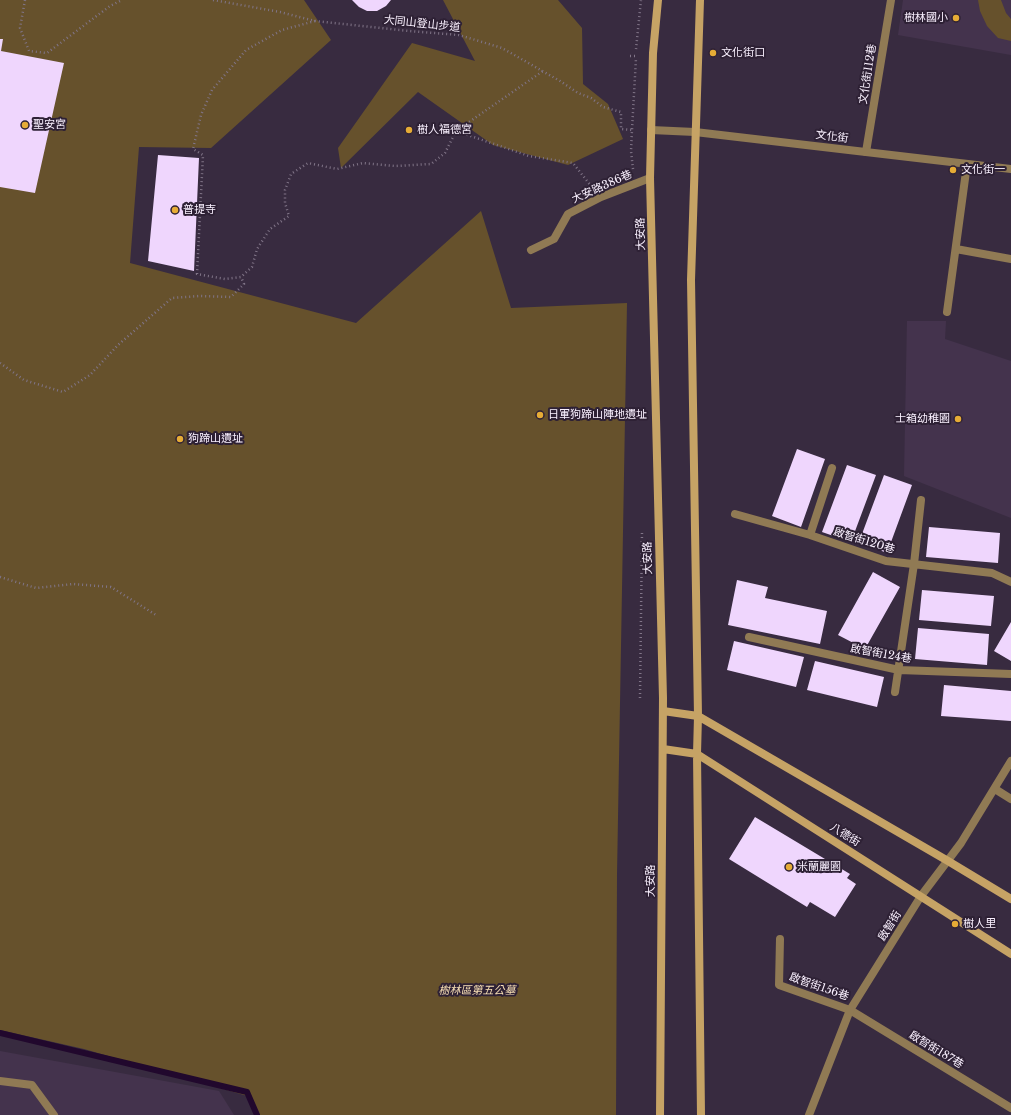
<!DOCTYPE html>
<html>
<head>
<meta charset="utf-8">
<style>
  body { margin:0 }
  canvas { display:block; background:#382b40 }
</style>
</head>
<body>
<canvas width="1011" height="1115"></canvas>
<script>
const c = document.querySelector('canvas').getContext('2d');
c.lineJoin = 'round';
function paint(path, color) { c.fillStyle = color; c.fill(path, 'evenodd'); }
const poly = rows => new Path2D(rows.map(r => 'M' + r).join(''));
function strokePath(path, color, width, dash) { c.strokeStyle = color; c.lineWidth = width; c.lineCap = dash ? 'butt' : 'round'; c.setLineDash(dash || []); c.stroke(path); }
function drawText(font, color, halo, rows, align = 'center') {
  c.font = font + ' "Libre Baskerville","Noto Sans TC",serif'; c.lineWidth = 4; c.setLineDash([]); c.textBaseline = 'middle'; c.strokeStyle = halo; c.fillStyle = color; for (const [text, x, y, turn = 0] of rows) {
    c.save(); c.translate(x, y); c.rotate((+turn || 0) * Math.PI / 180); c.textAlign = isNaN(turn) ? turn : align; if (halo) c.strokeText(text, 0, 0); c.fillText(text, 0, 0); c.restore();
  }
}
paint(poly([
  [903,0,1011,0,1011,55,898,35],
  [907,321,946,321,945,339,1011,361,1011,518,904,476],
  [0,1051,219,1091,234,1115,0,1115]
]), '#44334d');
paint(poly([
  [0,0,304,0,331,40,211,148,139,147,130,263,356,323,481,211,511,308,627,303,617,874,616,1115,259,1115,251,1097,84,1049,0,1030],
  [443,0,558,0,582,28,583,84,608,104,623,139,568,165,493,145,418,92,341,168,338,148,412,43,475,61],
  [978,0,1001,0,1006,13,1011,19,1011,41,998,38,987,26,980,11]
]), '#66512c');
strokePath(poly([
  [0,1033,247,1092,257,1115]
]), '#21082d', 6);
paint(poly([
  [352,0,391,0,386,6,377,11,367,11,359,7],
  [0,39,3,39,1,51,64,63,35,193,0,187],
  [158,155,199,158,194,271,148,261],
  [797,449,825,459,801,527,772,516],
  [847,465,876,475,851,542,822,532],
  [884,475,912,485,887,553,859,542],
  [929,527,1000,533,998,563,926,557],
  [873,572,900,587,865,649,838,635],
  [737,580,768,587,765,598,827,611,820,644,728,625],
  [922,590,994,596,991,626,919,620],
  [1011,622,1011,661,994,651],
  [918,628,989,634,987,665,915,659],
  [734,641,804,657,796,687,727,670],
  [815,661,884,677,877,707,807,690],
  [944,685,1011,691,1011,721,941,716],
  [755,817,850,874,847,878,856,884,835,917,810,902,807,907,729,859]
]), '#efd6fd');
strokePath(poly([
  [25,0,20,28,29,51,47,53,110,6,122,0],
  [213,0,280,12,315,21,409,31,459,35,502,48,560,81,578,93,591,98,603,107,621,112,621,129,632,130],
  [315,21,282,30,246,50,212,90,201,115,193,149,203,155,197,274,225,279,241,277,252,267,257,249,270,229,289,216,285,203,285,190,291,174,308,163,337,169,363,163,395,166,431,164,445,153,456,131,529,156,573,163,591,186],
  [636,49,641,0],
  [630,56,636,56],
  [456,131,543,71],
  [633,169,631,151,632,130,636,58],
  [0,363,24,380,63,392,90,375,118,345,172,298,199,296,231,297,244,284,241,277],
  [0,577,36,588,73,584,111,587,156,615],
  [640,698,642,532]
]), '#817588', 2.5, [1, 3]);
strokePath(poly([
  [866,152,891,0],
  [956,249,1011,259],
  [531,250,554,239,568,214,601,197,650,178],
  [947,312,967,164],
  [780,939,779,985,850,1010,1011,1108],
  [0,1081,32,1085,54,1115]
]), '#907a54', 8);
strokePath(poly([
  [651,130,695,132,1011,169],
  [735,514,810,535,886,561,992,573,1011,582],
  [810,535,832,468],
  [749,637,899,670,1011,674],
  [895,692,914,564,921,500],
  [995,789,1011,799],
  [809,1115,850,1010,921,896,961,843,1011,761]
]), '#907a54', 8);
strokePath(poly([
  [658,0,653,53,650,178,663,698,660,1115],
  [700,0,691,280,698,716,697,754,701,1115],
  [663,711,698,716,948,861,1011,899],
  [663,749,697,754,1011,954]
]), '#c6a365', 8);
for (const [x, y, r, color] of [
  [956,18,4,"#e6ac36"],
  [713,53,4,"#e6ac36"],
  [25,125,4,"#e6ac36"],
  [409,130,4,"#e6ac36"],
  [953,170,4,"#e6ac36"],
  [175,210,4,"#e6ac36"],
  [540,415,4,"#e6ac36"],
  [958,419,4,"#e6ac36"],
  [180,439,4,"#e6ac36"],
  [789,867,4,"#e6ac36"],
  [955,924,4,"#e6ac36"]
]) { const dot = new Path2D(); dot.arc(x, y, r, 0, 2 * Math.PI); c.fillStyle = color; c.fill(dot); strokePath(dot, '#2e2135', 1.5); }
drawText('11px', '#faf1ff', '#2e2135', [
  ["樹林國小",948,18,"right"],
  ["文化街口",721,53],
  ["聖安宮",33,125],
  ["樹人福德宮",417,130],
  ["文化街一",961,170],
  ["普提寺",183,210],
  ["日軍狗蹄山陣地遺址",548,415],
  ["士箱幼稚園",950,419,"right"],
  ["狗蹄山遺址",188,439],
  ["米蘭麗園",797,867],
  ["樹人里",963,924]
], 'left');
drawText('11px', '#faf1ff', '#2e2135', [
  ["大同山登山步道",422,24,6],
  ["文化街112巷",868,74,-81],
  ["文化街",832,137,7],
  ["大安路386巷",602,187,-24],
  ["大安路",641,234,-91],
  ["啟智街120巷",864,541,17],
  ["大安路",648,558,-91],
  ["啟智街124巷",881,654,10],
  ["八德街",845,835,32],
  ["大安路",651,881,-90],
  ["啟智街",890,926,-58],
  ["啟智街156巷",819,987,19],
  ["啟智街187巷",936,1050,31]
]);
drawText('italic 11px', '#f8dfb5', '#2e2135', [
  ["樹林區第五公墓",477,991]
]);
</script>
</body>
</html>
